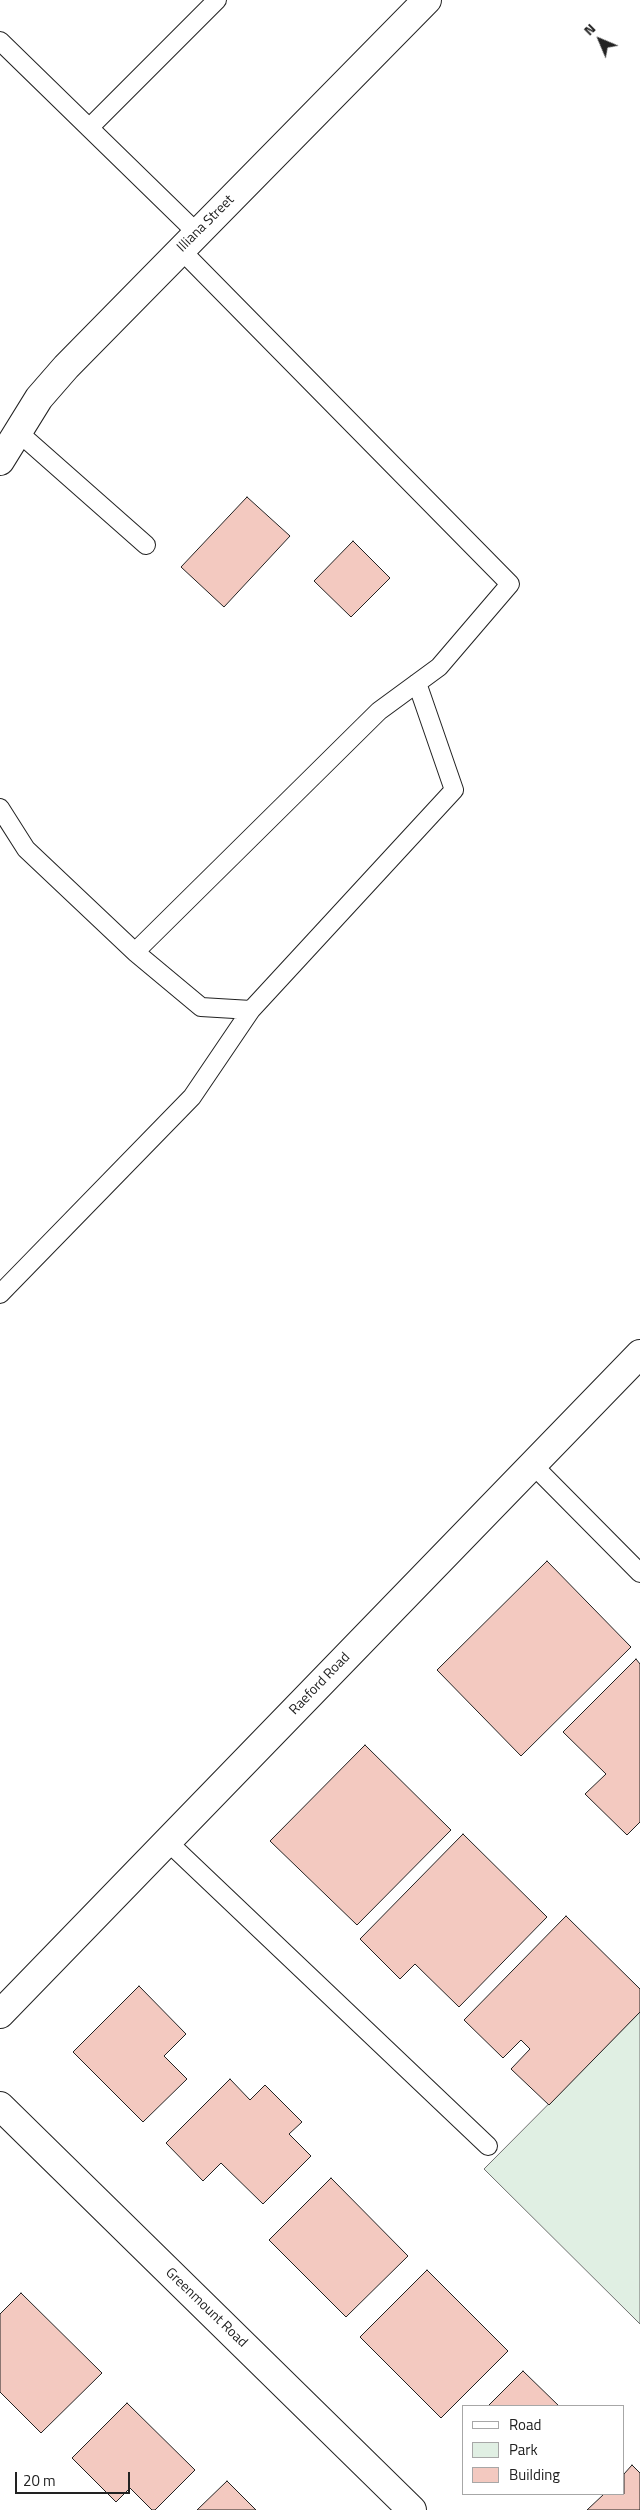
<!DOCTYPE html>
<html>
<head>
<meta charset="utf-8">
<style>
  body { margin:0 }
  #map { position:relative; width:640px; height:2510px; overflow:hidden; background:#fff; font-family:"Titillium Web",sans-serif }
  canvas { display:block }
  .legend { position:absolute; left:462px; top:2405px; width:162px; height:90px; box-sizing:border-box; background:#fff; border:1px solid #a7a7a7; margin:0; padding:6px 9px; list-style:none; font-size:15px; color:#222 }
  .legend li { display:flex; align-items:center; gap:10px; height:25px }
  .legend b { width:25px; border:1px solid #a7a7a7 }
  .north { position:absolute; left:575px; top:15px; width:50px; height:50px; -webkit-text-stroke:4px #fff; paint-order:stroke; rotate:315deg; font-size:14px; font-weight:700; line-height:20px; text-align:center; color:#222 }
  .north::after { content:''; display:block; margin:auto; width:18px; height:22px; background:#222; clip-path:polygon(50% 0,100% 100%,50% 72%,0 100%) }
  .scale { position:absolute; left:15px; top:2472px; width:115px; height:22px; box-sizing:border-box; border:2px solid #222; border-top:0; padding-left:6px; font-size:15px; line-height:18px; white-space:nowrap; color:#222; -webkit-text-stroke:4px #fff; paint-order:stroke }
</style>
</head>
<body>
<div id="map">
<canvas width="640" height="2510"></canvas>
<ul class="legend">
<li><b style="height:6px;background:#fff"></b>Road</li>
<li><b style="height:14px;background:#e0efe3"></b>Park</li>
<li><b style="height:14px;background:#f3c9c0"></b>Building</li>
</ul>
<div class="north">N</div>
<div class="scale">20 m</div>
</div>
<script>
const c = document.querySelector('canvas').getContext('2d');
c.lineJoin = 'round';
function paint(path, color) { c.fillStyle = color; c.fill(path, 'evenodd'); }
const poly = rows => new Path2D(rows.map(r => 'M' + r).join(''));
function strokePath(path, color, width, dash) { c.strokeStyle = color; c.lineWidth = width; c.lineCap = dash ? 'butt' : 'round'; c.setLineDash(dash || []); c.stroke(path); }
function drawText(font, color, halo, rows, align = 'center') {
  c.font = font + ' "Titillium Web",sans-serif'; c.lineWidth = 4; c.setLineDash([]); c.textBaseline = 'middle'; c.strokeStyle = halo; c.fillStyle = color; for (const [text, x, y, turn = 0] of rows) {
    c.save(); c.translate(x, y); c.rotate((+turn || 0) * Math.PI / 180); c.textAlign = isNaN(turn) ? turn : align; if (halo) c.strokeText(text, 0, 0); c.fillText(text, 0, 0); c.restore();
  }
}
const green = poly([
  [640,2012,640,2324,484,2169,640,2012]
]);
paint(green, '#e0efe3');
strokePath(green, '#6f6f6f', 1);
const building = poly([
  [247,497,290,536,224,607,181,567,247,497],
  [353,541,390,578,351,617,314,581,353,541],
  [547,1561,631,1647,521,1756,437,1670,547,1561],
  [636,1659,640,1664,640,1822,627,1835,585,1794,606,1774,563,1732,636,1659],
  [365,1745,451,1830,357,1925,270,1841,365,1745],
  [463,1834,547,1917,459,2007,415,1964,400,1979,360,1939,463,1834],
  [566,1916,640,1989,640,2012,549,2105,511,2069,530,2049,521,2040,503,2058,464,2020,566,1916],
  [139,1986,186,2034,164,2056,187,2079,143,2122,73,2052,139,1986],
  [230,2079,250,2100,265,2085,302,2122,289,2134,311,2156,263,2204,221,2163,203,2181,166,2143,230,2079],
  [331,2178,408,2256,346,2317,269,2240,331,2178],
  [427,2270,508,2351,441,2418,360,2337,427,2270],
  [21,2293,102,2373,41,2433,0,2392,0,2314,21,2293],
  [523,2371,559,2406,488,2406,523,2371],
  [127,2403,195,2470,155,2510,152,2510,130,2488,116,2502,72,2458,127,2403],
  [632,2465,640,2473,640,2510,587,2510,604,2494,624,2494,624,2474,632,2465],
  [227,2481,256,2510,197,2510,227,2481]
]);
paint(building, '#f3c9c0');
strokePath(building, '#222', 1);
const lane = poly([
  [0,41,197,233],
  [89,128,217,0],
  [18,432,146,545],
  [0,808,26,849,135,952,379,711,439,667,510,584,181,250],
  [135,952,201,1007,251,1010,454,790,417,683],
  [0,1294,192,1097,251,1010],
  [533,1465,640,1573],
  [168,1842,488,2146]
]);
const street = poly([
  [0,461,39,398,66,367,427,0],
  [0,2106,412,2510]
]);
const secondary = poly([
  [0,2014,640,1354]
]);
strokePath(lane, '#222', 20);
strokePath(street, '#222', 30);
strokePath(secondary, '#222', 30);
strokePath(lane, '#fff', 18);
strokePath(street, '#fff', 28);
strokePath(secondary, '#fff', 28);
drawText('14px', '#222', '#fff', [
  ["Illiana Street",206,224,-45],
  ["Raeford Road",320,1684,-46],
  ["Greenmount Road",206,2308,44]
]);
</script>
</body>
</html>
